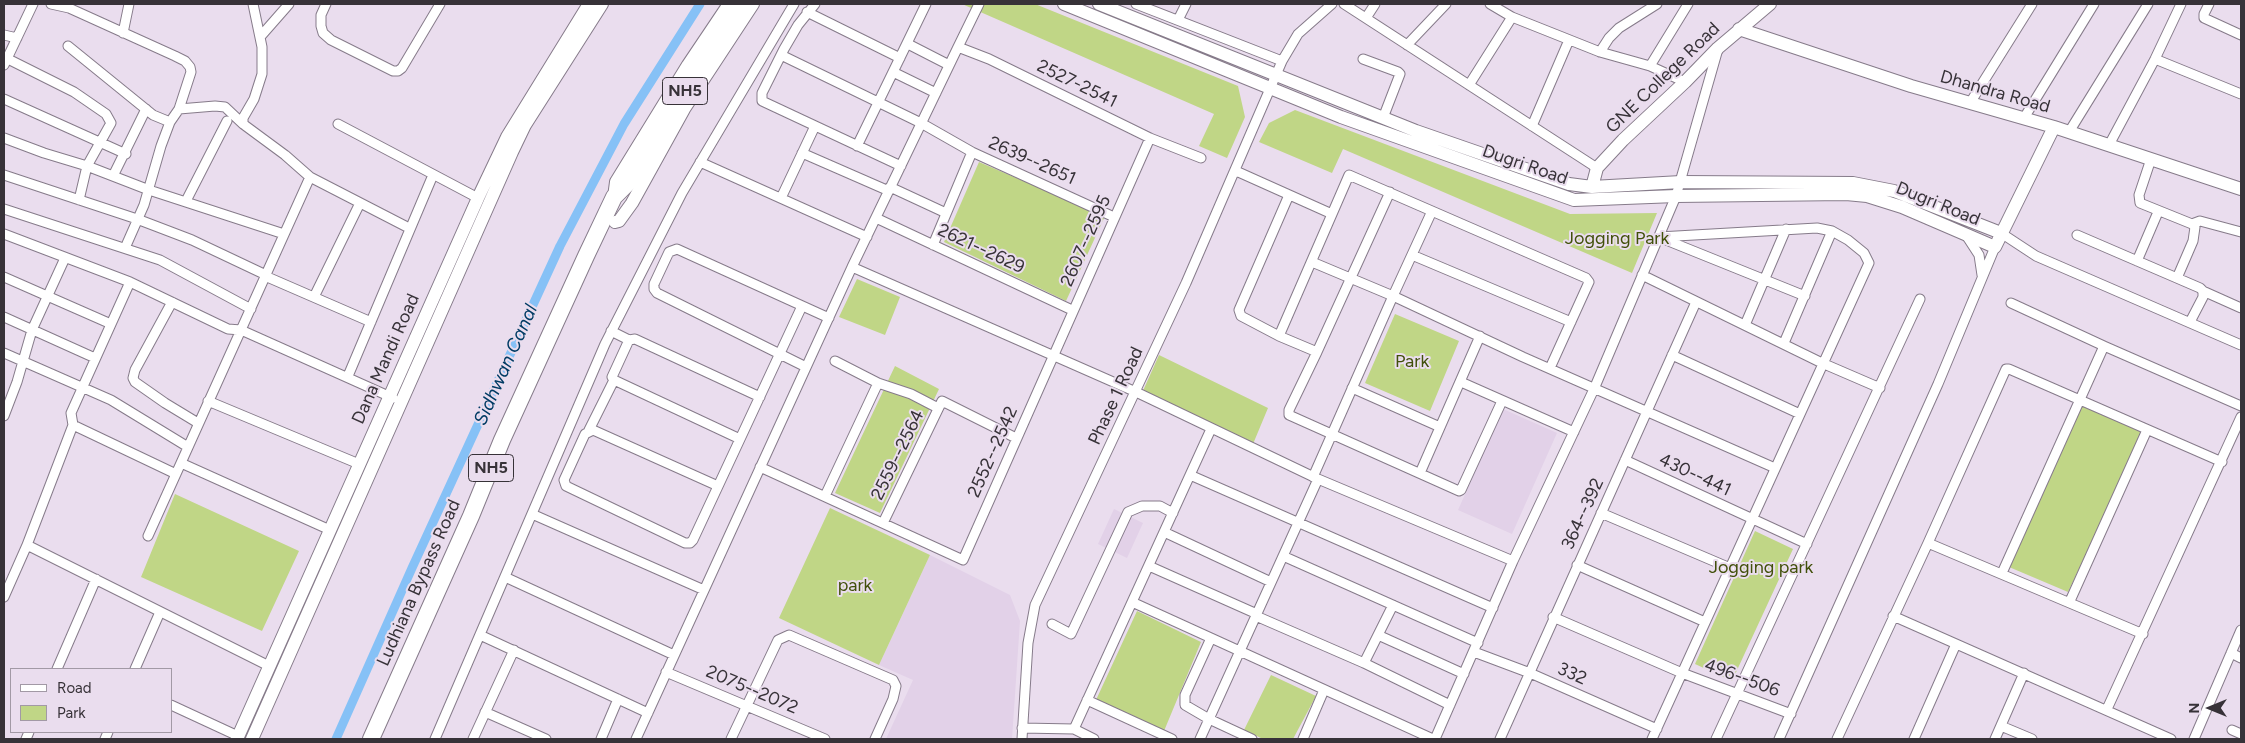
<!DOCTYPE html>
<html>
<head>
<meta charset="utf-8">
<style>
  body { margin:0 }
  #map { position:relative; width:2245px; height:743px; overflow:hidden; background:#eaddee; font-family:Figtree,sans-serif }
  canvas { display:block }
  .frame { position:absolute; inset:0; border:5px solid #373238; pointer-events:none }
  .legend { position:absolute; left:10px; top:668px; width:162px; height:65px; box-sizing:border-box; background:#eaddee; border:1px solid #a299a5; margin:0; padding:6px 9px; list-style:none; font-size:15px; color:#373238 }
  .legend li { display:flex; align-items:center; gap:10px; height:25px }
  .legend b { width:25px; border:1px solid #a299a5 }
  .north { position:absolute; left:2185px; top:683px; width:50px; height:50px; -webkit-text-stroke:4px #eaddee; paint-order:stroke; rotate:270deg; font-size:14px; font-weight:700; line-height:20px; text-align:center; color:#373238 }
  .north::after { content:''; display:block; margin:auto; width:18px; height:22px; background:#373238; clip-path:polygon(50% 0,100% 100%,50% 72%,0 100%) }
</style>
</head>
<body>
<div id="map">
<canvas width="2245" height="743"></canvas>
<div class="frame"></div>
<ul class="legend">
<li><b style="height:6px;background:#fff"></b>Road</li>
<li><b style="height:14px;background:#c0d686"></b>Park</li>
</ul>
<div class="north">N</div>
</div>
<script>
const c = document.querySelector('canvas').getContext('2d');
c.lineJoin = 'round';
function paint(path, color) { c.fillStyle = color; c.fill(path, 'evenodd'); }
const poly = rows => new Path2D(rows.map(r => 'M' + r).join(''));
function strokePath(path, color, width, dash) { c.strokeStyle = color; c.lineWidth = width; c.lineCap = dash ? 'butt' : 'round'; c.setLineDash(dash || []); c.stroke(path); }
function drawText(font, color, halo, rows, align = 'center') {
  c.font = font + ' Figtree,sans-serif'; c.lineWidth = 4; c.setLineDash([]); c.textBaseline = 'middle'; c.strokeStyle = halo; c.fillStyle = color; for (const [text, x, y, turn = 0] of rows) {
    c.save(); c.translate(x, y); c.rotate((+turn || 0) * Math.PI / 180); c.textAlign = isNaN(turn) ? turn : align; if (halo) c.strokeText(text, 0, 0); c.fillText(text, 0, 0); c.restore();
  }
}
paint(poly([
  [1503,409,1557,433,1512,534,1458,510],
  [1114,509,1143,523,1127,558,1098,544],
  [930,555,1010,595,1020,621,1012,739,886,739,913,680,879,665]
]), '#e2d1e8');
paint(poly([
  [962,4,1035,4,1238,86,1245,117,1227,158,1199,146,1214,114],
  [1295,110,1570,214,1657,213,1632,273,1343,149,1332,173,1259,142,1269,123],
  [979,162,1105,216,1066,301,944,242],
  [857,279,900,297,885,335,839,317],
  [1395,314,1459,341,1430,411,1365,383],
  [1159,355,1268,408,1253,444,1142,393],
  [895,366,939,389,880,513,835,493],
  [2083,401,2145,429,2068,592,2009,567],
  [175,494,299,551,262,631,141,577],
  [830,508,930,555,879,665,779,618],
  [1755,531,1793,549,1732,681,1695,664],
  [1137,611,1201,642,1164,731,1096,700],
  [1271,675,1316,696,1293,739,1263,739,1244,730]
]), '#c0d686');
strokePath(poly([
  [336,739,412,568,560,246,624,124,700,4]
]), '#86c1f6', 9);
const street = poly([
  [51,4,69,8,175,56,185,61,190,67,191,72,179,109,170,122,161,146,144,205,125,248],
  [253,4,262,47,262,74,254,99,243,118,243,124,285,155,310,177,409,228],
  [326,4,321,15,321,26,323,33,331,40,393,71,398,71,402,68,440,4],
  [815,4,798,25,784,49,762,93,762,101,901,166],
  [926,4,893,72,936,93],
  [979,4,958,47,989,59,1150,138,1201,158],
  [1344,4,1597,168],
  [1490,4,1512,17,1600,52,1650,66],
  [2209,4,2204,14,2204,18,2241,35],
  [807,12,900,58],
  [1366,18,1375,4],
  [1178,20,1186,4],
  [123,33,129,4],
  [4,35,17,38],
  [260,37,289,4],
  [908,44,949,65],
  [1407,45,1446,4],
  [68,46,153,115,170,122],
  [1600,52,1609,38,1619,28,1657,4],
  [781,55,921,123,972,152],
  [6,58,74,92,106,114,111,123,87,166,79,200],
  [1363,59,1398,72,1400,74,1383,118],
  [2155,59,2241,94],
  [1282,61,1298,34,1332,4],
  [4,65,33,4],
  [1685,82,1650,66,1688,4],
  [1469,85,1512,17],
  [4,99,126,154],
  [1970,103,2032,4],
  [179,109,215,106,225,107,243,124],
  [2024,118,2094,4],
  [338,124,478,198],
  [1532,126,1569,40],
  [2069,132,2148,4],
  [4,138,44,153,87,166,149,190,284,234],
  [2109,145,2155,59,2181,4],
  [857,146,893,72],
  [802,153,889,191],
  [2151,159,2139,195,2140,203,2192,224,2195,227,2193,241,2177,278],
  [700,162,867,237],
  [1236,171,1332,214],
  [4,175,137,219,192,240,266,275],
  [113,176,146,109],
  [890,187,946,213],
  [781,198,815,126],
  [186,201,227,121],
  [4,209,160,260,251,309],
  [1432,211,1393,296,1523,357,1775,468],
  [876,218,1072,310],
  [2192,224,2200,221,2241,232],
  [2001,233,2036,256,2241,345],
  [4,234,130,282,228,329,241,330,393,398],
  [1966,235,1979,255,1982,275],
  [2077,235,2200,288,2203,291,2203,297,2190,322],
  [1661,238,1805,296],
  [933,245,972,152,1114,217],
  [1412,255,1571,322],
  [2137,261,2158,212],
  [1312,262,1393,296,1313,477],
  [852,267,958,47],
  [1642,275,1822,363,1880,388],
  [265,276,371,322],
  [4,277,111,324],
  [2203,291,2241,308],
  [314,297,360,203],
  [172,302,135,370,133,378,135,382,165,403,198,423],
  [2011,303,2104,346],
  [4,317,95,358],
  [1745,325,1786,229],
  [611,331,629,340],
  [1279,336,1241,316,1239,310,1289,195],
  [1784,343,1832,231],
  [1317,352,1390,192],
  [4,353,111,400,188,447],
  [1672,355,1800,414],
  [835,361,878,383,911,394,938,408],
  [806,367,657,293,654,289,654,284,669,252,677,249,829,318],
  [348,376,433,175],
  [1461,382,1574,432],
  [1352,388,1440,427],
  [208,401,359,464],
  [1502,401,1461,490,1459,491,1289,415,1289,410,1317,352,1279,336,1349,175,1586,278,1589,282,1550,368],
  [4,416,17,382,32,330,65,258],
  [73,425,71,413,130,282],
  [589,430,614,380],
  [740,439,614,380,612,377,629,340,635,339,760,397],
  [1625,460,1807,544],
  [181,463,330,530],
  [760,467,963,560,1150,138],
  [1420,473,1480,336],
  [1190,475,1493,608],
  [718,486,593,430,585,434,564,480,566,486,685,543,690,543,693,540,802,306],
  [825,496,878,383],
  [1601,513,1730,568],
  [532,514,704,590],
  [883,523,942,401,1016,438],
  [1164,532,1271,582],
  [148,536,310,177],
  [1928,543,2143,634],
  [27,545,269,666],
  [1283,556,1478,643],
  [1577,565,1705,622],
  [1149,566,1257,614],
  [2002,573,2104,346,2241,406],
  [505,577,674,655],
  [4,597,27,545,73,425,176,474],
  [2070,601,2147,430],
  [1132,602,1433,739],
  [1393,605,1364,663,1450,705],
  [1256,616,1364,663],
  [1893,616,2171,739],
  [1553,617,1682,673,1791,714],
  [1052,624,1071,634,1128,512,1142,506,1160,506,1173,513],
  [480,635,648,713],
  [1378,635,1464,674],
  [1211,638,1185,695,1185,705,1209,719,1252,739],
  [1474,652,1530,673,1657,729],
  [2231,653,2241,658],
  [57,669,96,579],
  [135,669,160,612],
  [666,672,825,739],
  [1087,700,1172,739],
  [171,705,238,736],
  [2107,709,2241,417],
  [485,712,546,739],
  [2001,726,2032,739],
  [1022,728,1074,729,1211,429],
  [1074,729,1094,739],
  [2232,730,2241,734],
  [26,739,29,732],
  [105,739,108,732],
  [435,739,605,344,682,193,794,4],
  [473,739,514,650],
  [601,739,618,699],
  [636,739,852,267,1136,392,1318,479,1513,561],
  [731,739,778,640,789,635,893,680,896,686,893,699,875,739],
  [1022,739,1028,643,1035,605,1186,283,1282,61,1136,4],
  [1200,739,1318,479],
  [1303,739,1324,690],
  [1435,739,1513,561,1594,389,1676,196,1718,49],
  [1500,739,1696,302],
  [1652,739,1869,263,1864,253,1848,240,1832,231,1817,228,1659,237],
  [1716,739,1920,299],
  [1779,739,1938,384,1995,247],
  [1837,739,1928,543,2006,369,2009,369,2222,462],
  [1914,739,1956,644],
  [1995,739,2024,673],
  [2194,739,2241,630]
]);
const secondary = poly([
  [1064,4,1341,117,1574,200,1676,196,1846,194,1867,196,1902,207,1995,247,2054,127],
  [1099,4,1416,131,1569,184,1592,187,1681,182,1853,183,1894,191,2001,233],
  [1739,29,1911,86,2054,127,2241,189],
  [1592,187,1597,168,1623,140,1685,82,1718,48,1770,4],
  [614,197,616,182,688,65,729,4],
  [615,222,619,221,632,203,684,109,753,4],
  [237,739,478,198,507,137,589,4],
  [252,739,512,152,525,125,602,4]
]);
const highway = poly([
  [371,739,471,516,502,440,586,256,614,197,628,183,672,110,742,4]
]);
strokePath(street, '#867b8a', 11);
strokePath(secondary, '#867b8a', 14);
strokePath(highway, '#867b8a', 18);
strokePath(street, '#fff', 9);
strokePath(secondary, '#fff', 12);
strokePath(highway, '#fff', 16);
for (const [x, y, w] of [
  [685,91,45],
  [491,468,45]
]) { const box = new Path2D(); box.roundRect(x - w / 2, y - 13.5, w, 27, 4); c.fillStyle = '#eaddee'; c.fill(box); strokePath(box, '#373238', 1); }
drawText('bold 16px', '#373238', null, [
  ["NH5",685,91],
  ["NH5",491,468]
]);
drawText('18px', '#373238', '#eaddee', [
  ["GNE College Road",1663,78,-44],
  ["2527-2541",1077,84,26],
  ["Dhandra Road",1995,92,16],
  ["2639--2651",1032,161,24],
  ["Dugri Road",1525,165,19],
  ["Dugri Road",1938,204,22],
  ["2607--2595",1086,241,-66],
  ["2621--2629",981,249,25],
  ["Dana Mandi Road",386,359,-66],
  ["Phase 1 Road",1116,396,-65],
  ["2552--2542",993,452,-66],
  ["2559--2564",898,455,-64],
  ["430--441",1695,475,25],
  ["364--392",1583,514,-65],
  ["Ludhiana Bypass Road",419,583,-66],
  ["332",1572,674,24],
  ["496--506",1742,678,20],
  ["2075--2072",752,690,23]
]);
drawText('18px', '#41500a', '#eaddee', [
  ["Jogging Park",1617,239],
  ["Park",1412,362],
  ["Jogging park",1761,568],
  ["park",855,586]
]);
drawText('italic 19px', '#003b64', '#eaddee', [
  ["Sidhwan Canal",506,365,-66]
]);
</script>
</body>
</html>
